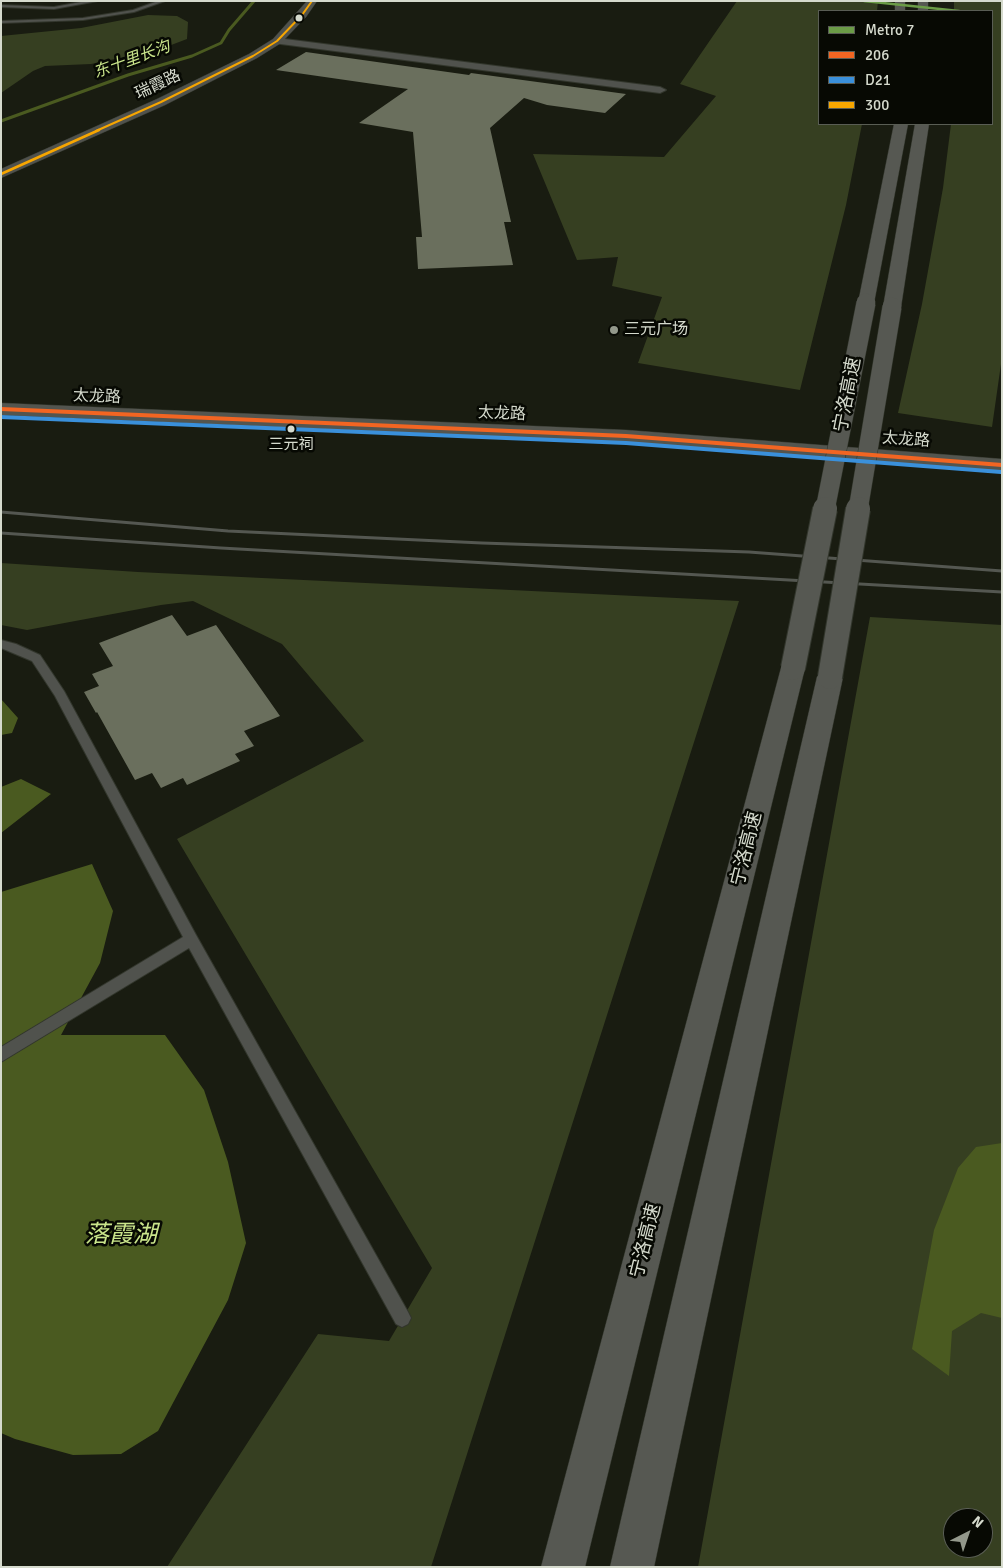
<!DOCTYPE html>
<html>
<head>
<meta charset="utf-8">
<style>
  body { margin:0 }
  #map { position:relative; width:1003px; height:1568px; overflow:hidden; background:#191c11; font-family:Signika,sans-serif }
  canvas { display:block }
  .frame { position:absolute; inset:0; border:2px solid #d5dacd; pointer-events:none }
  .legend { position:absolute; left:818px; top:10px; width:175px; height:115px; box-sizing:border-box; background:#070903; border:1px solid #595d54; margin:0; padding:6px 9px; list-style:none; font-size:15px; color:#d5dacd }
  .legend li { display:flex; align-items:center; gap:10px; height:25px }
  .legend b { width:25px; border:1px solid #595d54 }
  .north { position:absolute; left:943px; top:1508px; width:50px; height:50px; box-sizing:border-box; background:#070903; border:1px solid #595d54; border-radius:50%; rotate:41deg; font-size:14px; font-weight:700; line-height:20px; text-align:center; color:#d5dacd }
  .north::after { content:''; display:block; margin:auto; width:18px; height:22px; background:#93988b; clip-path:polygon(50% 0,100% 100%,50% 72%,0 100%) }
</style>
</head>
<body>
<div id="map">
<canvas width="1003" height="1568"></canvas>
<div class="frame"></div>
<ul class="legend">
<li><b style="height:6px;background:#6b9c47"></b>Metro 7</li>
<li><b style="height:6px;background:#f26522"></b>206</li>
<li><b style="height:6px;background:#3a90db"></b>D21</li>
<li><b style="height:6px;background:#f7a600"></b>300</li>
</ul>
<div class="north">N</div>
</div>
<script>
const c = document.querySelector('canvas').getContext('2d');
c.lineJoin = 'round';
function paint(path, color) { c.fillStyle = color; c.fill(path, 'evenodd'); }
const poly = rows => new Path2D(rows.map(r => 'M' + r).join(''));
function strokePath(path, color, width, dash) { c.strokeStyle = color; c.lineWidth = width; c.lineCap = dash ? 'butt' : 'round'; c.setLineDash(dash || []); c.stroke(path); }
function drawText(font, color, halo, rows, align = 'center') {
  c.font = font + ' Signika,"Noto Sans SC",sans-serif'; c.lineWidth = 5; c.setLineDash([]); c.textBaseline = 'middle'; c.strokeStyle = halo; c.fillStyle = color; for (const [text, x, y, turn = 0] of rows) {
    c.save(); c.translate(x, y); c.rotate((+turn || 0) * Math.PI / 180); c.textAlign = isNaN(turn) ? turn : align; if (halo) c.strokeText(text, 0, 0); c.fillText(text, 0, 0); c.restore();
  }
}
paint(poly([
  [737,1,878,1,877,11,819,11,819,124,862,124,846,205,800,390,638,363,662,297,612,286,618,257,577,260,533,154,664,157,716,96,680,84],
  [954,1,1002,1,1002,357,992,427,898,413,922,304,943,188,951,124,992,124,992,11,954,11],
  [148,15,177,16,188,22,187,39,158,50,91,64,45,66,33,71,1,93,1,36,81,28],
  [1,563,138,572,739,601,431,1567,167,1567,318,1334,389,1341,432,1268,177,839,364,741,282,644,193,601,161,605,27,630,1,625],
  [870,617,1002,625,1002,1567,698,1567],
  [953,1518,983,1518,983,1548,953,1548]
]), '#363f21');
paint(poly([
  [1,699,18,718,12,733,1,735],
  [21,779,51,794,1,833,1,787],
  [92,864,113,911,100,963,61,1035,165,1035,204,1090,228,1162,246,1243,228,1300,158,1431,121,1454,73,1455,15,1439,1,1433,1,892],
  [1002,1143,1002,1318,981,1313,952,1331,949,1376,912,1349,934,1230,958,1168,976,1147]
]), '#4a5a20');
strokePath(poly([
  [1,121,128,75,192,56,221,43,229,30,254,1]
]), '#4a5a20', 3);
paint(poly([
  [306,52,469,75,471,73,626,94,605,113,547,105,524,98,490,128,511,222,504,222,513,265,418,269,416,237,422,237,413,132,359,123,408,89,276,70],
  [172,615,187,636,216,625,280,716,244,731,254,746,235,754,240,761,187,785,183,778,161,788,152,773,135,780,97,712,96,713,84,692,99,686,92,674,113,666,99,643]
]), '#6a6f5d');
const service = poly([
  [86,1,98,1,54,9,1,7,1,5,54,7,86,1],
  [158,1,165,1,134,12,83,20,1,23,1,21,83,18,133,10,158,1],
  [1,640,16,644,40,655,64,691,196,935,408,1312,411,1318,408,1324,402,1327,396,1324,189,948,1,1062,1,1047,183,937,55,696,32,661,1,648,1,640]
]);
const minor = poly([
  [277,38,660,87,666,90,660,93,273,43,272,41,277,38]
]);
const tertiary = poly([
  [307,1,317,1,306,17,281,43,257,58,165,105,1,178,1,169,157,99,249,54,273,39,307,1]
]);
const secondary = poly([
  [1,403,626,430,1002,459,1002,471,626,442,1,415,1,403]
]);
const motorway = poly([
  [895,1,905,1,905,11,895,11,895,1],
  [918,1,928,1,928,11,918,11,918,1],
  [894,124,908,124,874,303,872,307,866,308,860,307,858,303,894,124],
  [915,124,929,124,901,307,898,311,892,312,886,311,883,307,915,124],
  [793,659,802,662,805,668,585,1567,541,1567,781,668,784,662,793,659],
  [830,668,839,671,843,677,654,1567,610,1567,817,677,821,671,830,668]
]);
strokePath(service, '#32362c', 2);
strokePath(minor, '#32362c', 2);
strokePath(tertiary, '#32362c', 1);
strokePath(secondary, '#32362c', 1);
strokePath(motorway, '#32362c', 1);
paint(service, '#50524d');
paint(minor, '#50524d');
paint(tertiary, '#50524d');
paint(secondary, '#53554f');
paint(motorway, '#565852');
strokePath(poly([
  [1,512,228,531,482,543,749,552,1002,571],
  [1,533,221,548,1002,592]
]), '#545751', 3);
const motorwayBridgeFar1 = poly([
  [825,510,866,303],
  [858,510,892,307]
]);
const motorwayBridge = poly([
  [793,668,825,509],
  [830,677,858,509]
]);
strokePath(motorwayBridgeFar1, '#32362c', 20, []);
strokePath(motorwayBridge, '#32362c', 26, []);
strokePath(motorwayBridgeFar1, '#565852', 19);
strokePath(motorwayBridge, '#565852', 24);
strokePath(poly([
  [1,409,626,436,1002,465]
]), '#f26522', 4);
strokePath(poly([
  [1,417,626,443,1001,472]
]), '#3a90db', 4);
strokePath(poly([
  [96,131,161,102,253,56,277,41,302,15,312,1]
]), '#f7a600', 2);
strokePath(poly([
  [1,174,99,130]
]), '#f7a600', 2.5);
strokePath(poly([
  [864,1,959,11]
]), '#6b9c47', 2.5);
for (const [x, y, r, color] of [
  [299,18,4.5,"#d5dacd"],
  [614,330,5,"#93988b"],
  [291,429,4.5,"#d5dacd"]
]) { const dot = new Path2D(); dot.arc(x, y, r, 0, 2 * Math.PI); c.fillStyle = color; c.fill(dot); strokePath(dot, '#070903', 2); }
drawText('15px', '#d5dacd', '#070903', [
  ["三元祠",291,445]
]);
drawText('italic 16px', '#cae58b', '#070903', [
  ["东十里长沟",132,60,-20]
]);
drawText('16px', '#d5dacd', '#070903', [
  ["瑞霞路",158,85,-25],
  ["太龙路",97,397,2],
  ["太龙路",502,414,2],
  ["太龙路",906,440,4]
]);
drawText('16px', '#d5dacd', '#070903', [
  ["三元广场",624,330]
], 'left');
drawText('19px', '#d5dacd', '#070903', [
  ["宁洛高速",848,395,-79],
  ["宁洛高速",747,849,-76],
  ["宁洛高速",646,1241,-76]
]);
drawText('italic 24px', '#cae58b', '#070903', [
  ["落霞湖",121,1236]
]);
</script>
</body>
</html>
